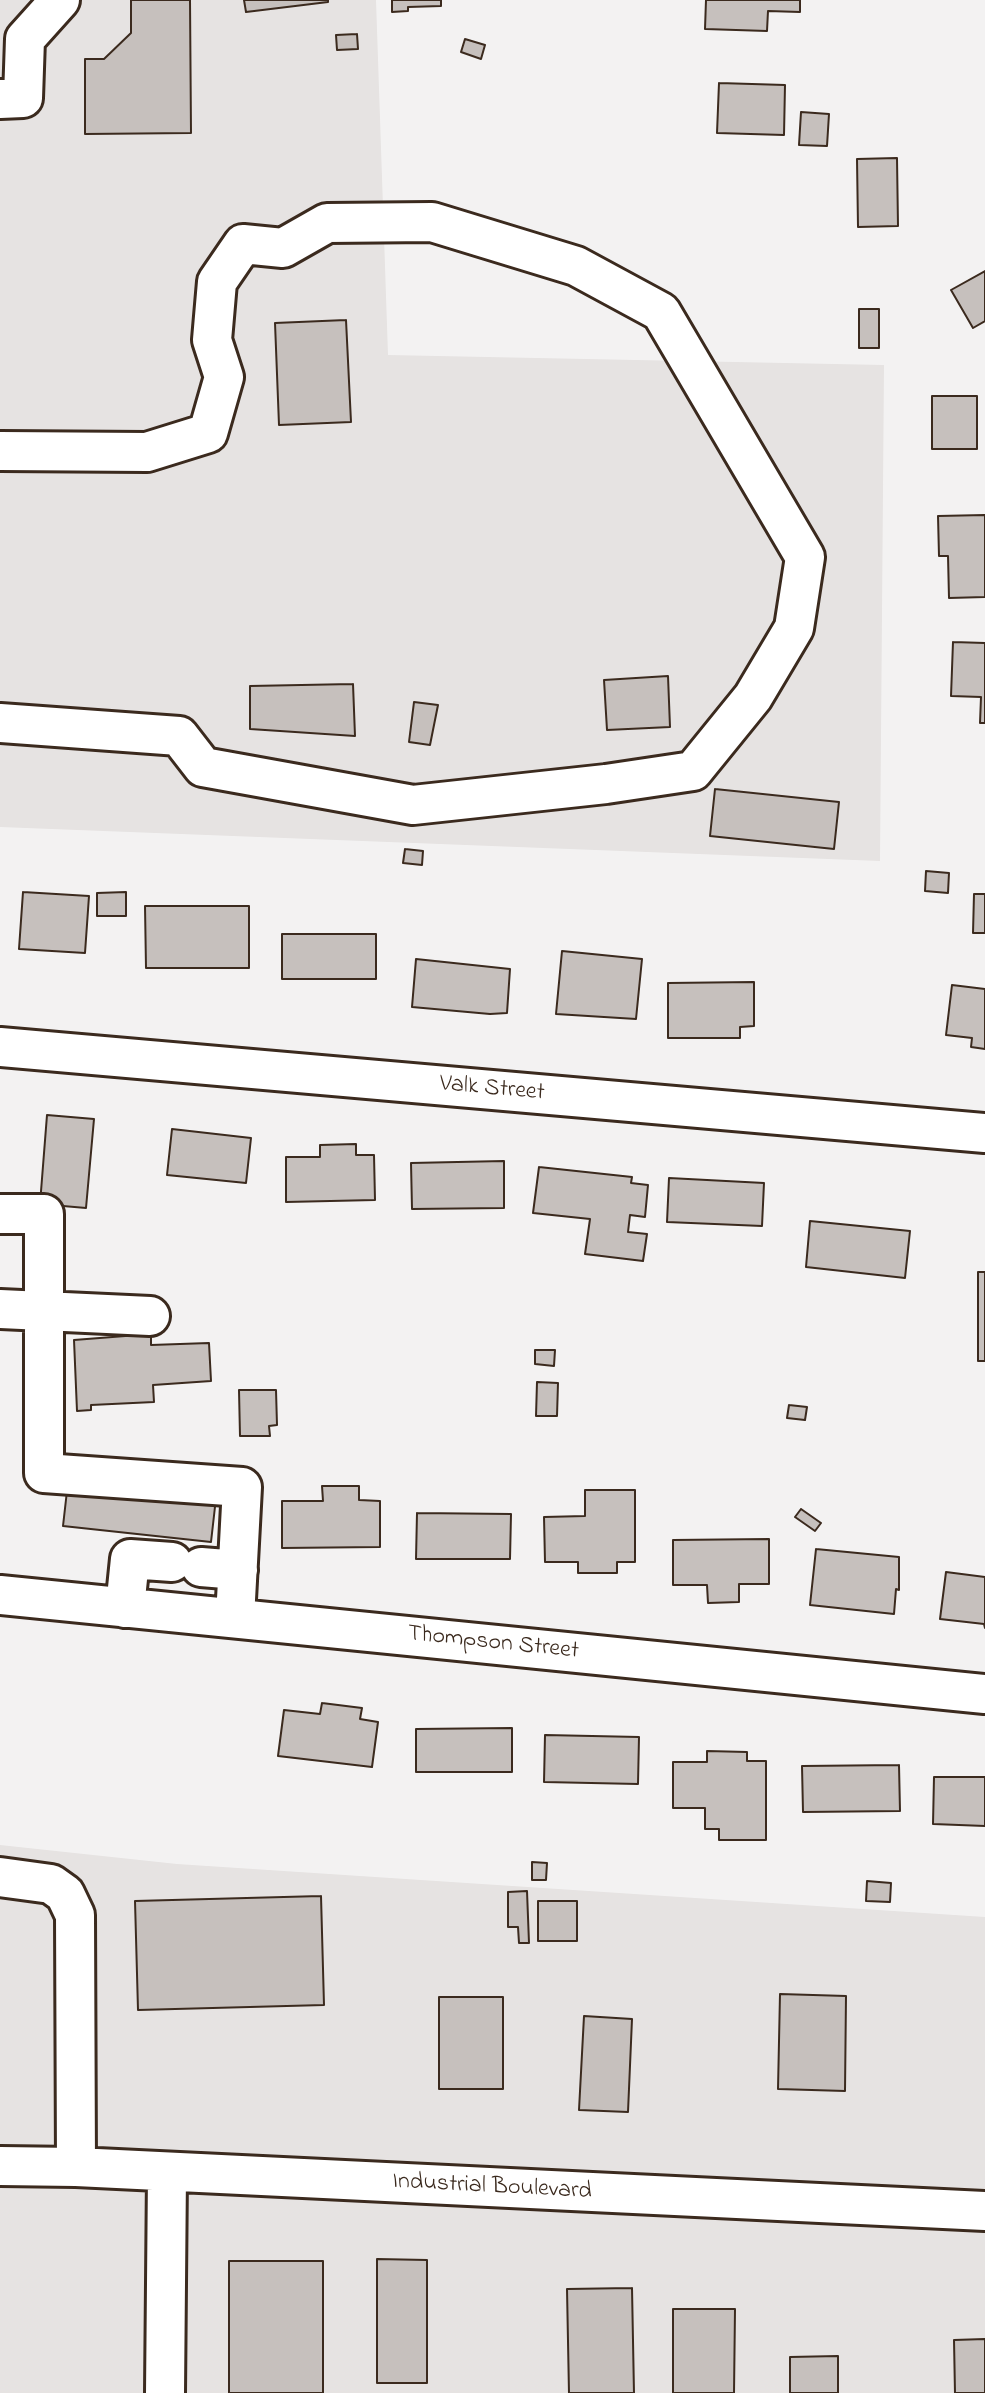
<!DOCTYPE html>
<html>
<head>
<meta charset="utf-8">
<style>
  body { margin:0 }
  canvas { display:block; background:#f3f2f2 }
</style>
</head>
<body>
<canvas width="985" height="2393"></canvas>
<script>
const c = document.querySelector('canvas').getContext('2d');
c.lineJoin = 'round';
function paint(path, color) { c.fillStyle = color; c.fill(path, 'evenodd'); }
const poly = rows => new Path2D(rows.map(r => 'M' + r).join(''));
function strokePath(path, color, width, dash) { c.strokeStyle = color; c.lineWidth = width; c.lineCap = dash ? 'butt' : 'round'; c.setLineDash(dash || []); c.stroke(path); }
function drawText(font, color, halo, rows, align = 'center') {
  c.font = font + ' "Indie Flower",sans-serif'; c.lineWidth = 6; c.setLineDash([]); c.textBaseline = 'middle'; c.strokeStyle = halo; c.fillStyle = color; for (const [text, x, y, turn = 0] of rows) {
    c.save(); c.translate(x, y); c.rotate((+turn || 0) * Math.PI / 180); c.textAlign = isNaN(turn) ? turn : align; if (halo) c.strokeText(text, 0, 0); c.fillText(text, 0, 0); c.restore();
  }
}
paint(poly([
  [0,0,376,0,388,355,884,365,880,861,0,827],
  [0,1845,177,1864,985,1917,985,2393,0,2393]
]), '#e6e3e2');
const building = poly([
  [131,0,190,0,191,133,85,134,85,59,104,59,131,33,131,0],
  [244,0,328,0,328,2,246,12,244,0],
  [392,0,441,0,441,6,408,7,408,11,392,12,392,0],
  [706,0,800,0,800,12,768,11,767,31,705,29,706,0],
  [357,34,358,49,337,50,336,35,357,34],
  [465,39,485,45,481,59,461,52,465,39],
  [719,83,785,85,784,135,717,133,719,83],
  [801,112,829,114,827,146,799,145,801,112],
  [897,158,898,226,858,227,857,159,897,158],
  [985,271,985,321,973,328,951,290,985,271],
  [859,309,879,309,879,348,859,348,859,309],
  [346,320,351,422,279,425,275,323,346,320],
  [932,396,977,396,977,449,932,449,932,396],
  [985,515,985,597,949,598,948,556,939,556,938,516,985,515],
  [953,642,985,643,985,723,980,723,981,697,951,696,953,642],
  [668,676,670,727,607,730,604,680,668,676],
  [353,684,355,736,250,729,250,686,353,684],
  [414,702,438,705,430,745,409,742,414,702],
  [715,789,839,802,834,849,710,836,715,789],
  [405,849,423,851,422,865,403,863,405,849],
  [926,871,949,873,948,893,925,891,926,871],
  [23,892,89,896,85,953,19,949,23,892],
  [126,892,126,916,97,916,97,893,126,892],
  [974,894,985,894,985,933,973,933,974,894],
  [145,906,249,906,249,968,146,968,145,906],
  [282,934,376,934,376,979,282,979,282,934],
  [562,951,642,959,636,1019,556,1014,562,951],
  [416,959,510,969,507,1013,490,1014,412,1007,416,959],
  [754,982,754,1026,740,1027,740,1038,668,1038,668,983,754,982],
  [952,985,985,989,985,1049,971,1047,972,1038,946,1035,952,985],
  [47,1115,94,1119,86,1208,40,1204,47,1115],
  [172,1129,251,1138,246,1183,167,1175,172,1129],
  [356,1144,356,1155,374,1155,375,1200,286,1202,286,1157,320,1157,320,1145,356,1144],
  [504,1161,504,1208,412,1209,411,1163,504,1161],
  [539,1167,632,1177,631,1183,648,1185,645,1217,630,1215,628,1232,647,1234,643,1261,585,1254,590,1219,533,1213,539,1167],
  [669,1178,764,1183,762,1226,667,1222,669,1178],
  [810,1221,910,1231,905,1278,806,1267,810,1221],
  [978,1272,985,1272,985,1361,978,1361,978,1272],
  [151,1334,151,1345,209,1343,211,1381,153,1385,154,1402,91,1405,91,1410,77,1411,74,1340,151,1334],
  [535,1350,555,1350,554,1366,535,1364,535,1350],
  [537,1382,558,1383,557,1416,536,1416,537,1382],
  [239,1390,276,1390,277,1425,269,1426,270,1436,240,1436,239,1390],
  [789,1405,807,1407,805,1420,787,1418,789,1405],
  [68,1482,216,1498,211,1542,63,1526,68,1482],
  [322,1486,359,1486,359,1500,380,1501,380,1547,282,1548,282,1501,323,1501,322,1486],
  [585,1490,635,1490,635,1562,617,1562,617,1573,578,1573,578,1562,545,1562,544,1517,585,1516,585,1490],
  [801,1509,821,1523,815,1531,795,1517,801,1509],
  [417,1513,511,1514,510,1559,416,1559,417,1513],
  [769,1539,769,1584,739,1584,739,1602,708,1603,707,1585,673,1585,673,1540,769,1539],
  [816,1549,899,1557,899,1590,896,1589,894,1614,810,1605,816,1549],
  [946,1572,985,1577,985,1628,984,1624,940,1619,946,1572],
  [322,1703,362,1708,360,1719,378,1722,372,1767,278,1756,284,1710,320,1714,322,1703],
  [512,1728,512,1772,416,1772,416,1729,512,1728],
  [545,1735,639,1737,638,1784,544,1782,545,1735],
  [707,1751,747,1752,747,1761,766,1761,766,1840,719,1840,719,1829,705,1829,705,1808,673,1808,673,1762,707,1762,707,1751],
  [899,1765,900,1811,803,1812,802,1766,899,1765],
  [934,1777,985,1777,985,1826,933,1824,934,1777],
  [532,1862,547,1863,546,1880,532,1880,532,1862],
  [867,1881,891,1883,890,1902,866,1901,867,1881],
  [527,1891,529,1943,519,1943,518,1927,508,1927,508,1892,527,1891],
  [321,1896,324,2005,138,2010,135,1901,321,1896],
  [538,1901,577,1901,577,1941,538,1941,538,1901],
  [780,1994,846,1996,845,2091,778,2089,780,1994],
  [439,1997,503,1997,503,2089,439,2089,439,1997],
  [584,2016,632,2019,628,2112,579,2110,584,2016],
  [377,2259,427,2260,427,2383,377,2383,377,2259],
  [229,2261,323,2261,323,2393,229,2393,229,2261],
  [632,2288,634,2393,569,2393,567,2289,632,2288],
  [673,2309,735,2309,734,2393,673,2393,673,2309],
  [985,2339,985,2393,955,2393,954,2340,985,2339],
  [838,2356,838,2393,790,2393,790,2357,838,2356]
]);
paint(building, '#c6c0bd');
strokePath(building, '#3b2a1e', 2);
const minor = poly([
  [0,99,23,98,25,39,60,0],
  [0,451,147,452,208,433,224,377,212,340,217,282,243,244,283,248,327,223,432,222,576,266,661,312,805,557,794,628,753,697,693,771,606,784,413,805,203,767,179,736,0,723],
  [0,1047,985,1133],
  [0,1214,44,1214,44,1473,242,1487,235,1618],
  [0,1309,150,1316],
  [201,1567,238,1570],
  [0,1595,985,1694],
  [125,1608,130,1559,172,1562],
  [0,1877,51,1884,65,1894,75,1915,76,2167],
  [0,2166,76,2167,985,2211],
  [165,2393,167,2173]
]);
strokePath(minor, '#3b2a1e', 44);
strokePath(minor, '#fff', 38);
drawText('24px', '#3b2a1e', '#fff', [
  ["Valk Street",492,1090,5],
  ["Thompson Street",493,1644,6],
  ["Industrial Boulevard",492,2188,3]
]);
</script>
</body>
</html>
